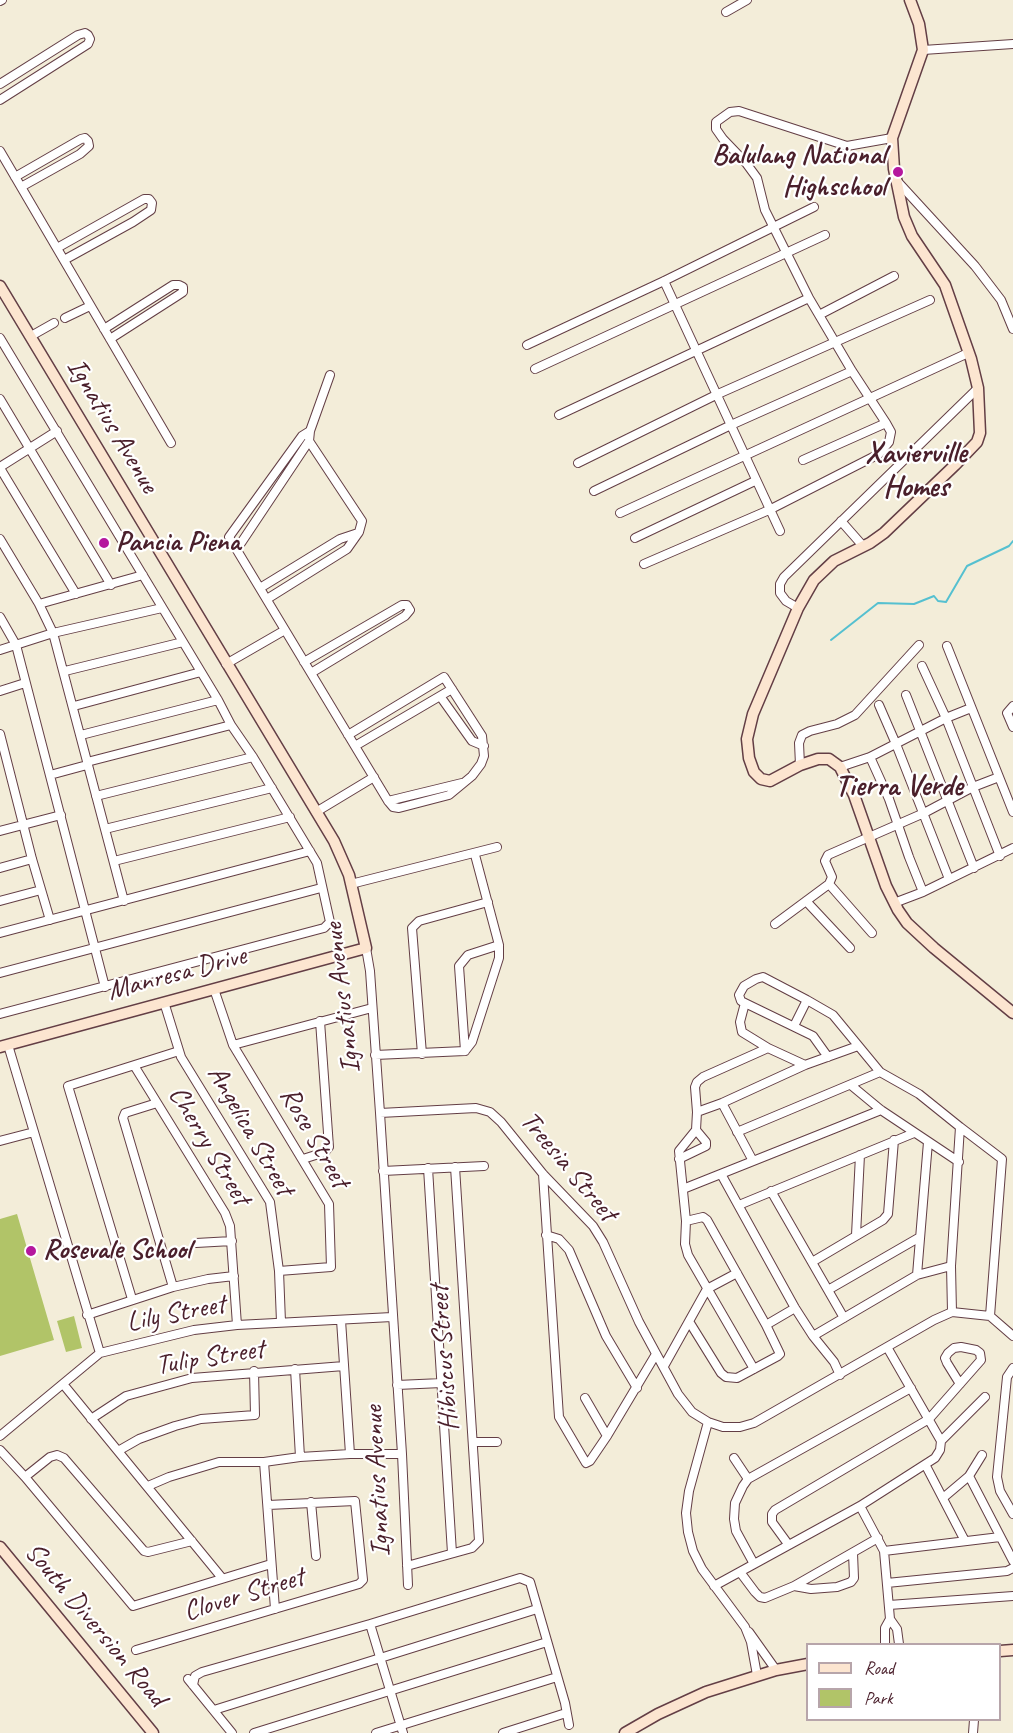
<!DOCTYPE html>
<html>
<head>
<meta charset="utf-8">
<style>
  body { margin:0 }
  #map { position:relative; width:1013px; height:1733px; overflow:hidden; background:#f3edd9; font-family:Caveat,sans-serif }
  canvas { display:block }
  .legend { position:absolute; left:806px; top:1643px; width:195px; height:78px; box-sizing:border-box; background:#fff; border:2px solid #b7a5aa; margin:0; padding:8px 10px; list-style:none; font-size:18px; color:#4a1f2b }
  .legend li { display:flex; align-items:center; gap:12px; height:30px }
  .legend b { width:30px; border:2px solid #b7a5aa }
</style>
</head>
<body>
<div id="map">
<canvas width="1013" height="1733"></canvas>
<ul class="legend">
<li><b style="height:8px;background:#fce5d0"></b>Road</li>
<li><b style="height:16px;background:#b1c468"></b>Park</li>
</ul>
</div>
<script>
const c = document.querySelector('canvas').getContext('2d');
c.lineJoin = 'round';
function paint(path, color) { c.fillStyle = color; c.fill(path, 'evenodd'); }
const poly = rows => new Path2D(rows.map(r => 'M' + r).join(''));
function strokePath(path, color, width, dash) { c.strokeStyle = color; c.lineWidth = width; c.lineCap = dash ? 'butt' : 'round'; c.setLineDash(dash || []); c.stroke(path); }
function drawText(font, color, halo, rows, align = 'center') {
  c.font = font + ' Caveat,sans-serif'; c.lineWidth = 4.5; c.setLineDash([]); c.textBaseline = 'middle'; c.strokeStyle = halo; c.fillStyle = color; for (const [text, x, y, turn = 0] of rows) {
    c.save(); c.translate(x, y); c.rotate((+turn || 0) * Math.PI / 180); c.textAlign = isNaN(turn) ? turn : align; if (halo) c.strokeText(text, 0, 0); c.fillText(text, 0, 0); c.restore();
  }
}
paint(poly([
  [17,1214,54,1340,0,1356,0,1219],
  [74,1316,82,1348,66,1352,57,1321]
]), '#b1c468');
strokePath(poly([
  [831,640,878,603,914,604,934,596,938,601,946,602,967,566,1009,546,1013,541]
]), '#55c0d0', 2);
const street = poly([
  [0,1,2,0],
  [726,12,747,0],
  [923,50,1013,44],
  [0,84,78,35,85,33,88,35,90,39,88,44,0,100],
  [0,151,171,443],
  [15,177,81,139,85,138,88,141,89,146,80,154,21,187],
  [897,181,975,266,1001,300,1013,329],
  [57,248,144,199,149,199,152,203,151,210,133,222,64,260],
  [664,281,780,531],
  [819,315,894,276],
  [65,318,90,306],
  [104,329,173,285,179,285,183,287,183,292,177,296,110,339],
  [31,336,54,323],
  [0,338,218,700,231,725,253,757,317,863,330,922,324,928,0,1014],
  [527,345,664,281,814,207],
  [535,369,825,235],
  [0,399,111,585],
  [559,415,809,298],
  [310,431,302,436,229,537,388,801,393,807,399,808,449,795,472,776,481,764,484,756,482,736,444,677,348,735],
  [803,460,886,423],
  [578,463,718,394,930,300],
  [0,467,57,431],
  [0,468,76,594],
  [594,491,731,425,852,371],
  [620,513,968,353],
  [841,521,863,546],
  [635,538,755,481],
  [0,539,39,604,53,633,124,901],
  [237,549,309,441,310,431,330,375],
  [644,564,769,510,879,454,889,442,891,432,886,423,852,371,809,298,765,210,757,178,746,163,723,139,716,129,716,122,730,112,739,111,847,146,892,138],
  [260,588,340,539,358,533],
  [267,599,347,549,359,532,362,521,309,441],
  [39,604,143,575],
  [798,608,786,601,780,593,780,584,784,577,978,388],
  [0,617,16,645,105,987],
  [947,646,1013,812],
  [0,650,53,633,162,608],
  [304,662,402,605,407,605,410,610,405,616,311,673],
  [226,664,285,630],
  [922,666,946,718,1000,856],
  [65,671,183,642],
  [0,691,25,683],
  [906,695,974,868],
  [440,696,472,741,484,746],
  [879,705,896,744,949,879],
  [74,706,201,672],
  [1013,706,1007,713,1013,727],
  [0,734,32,859,50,920],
  [81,735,218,700],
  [355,746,452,689],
  [870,757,889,799,909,857,923,892],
  [87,762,231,725],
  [800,765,799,743,802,735,810,731,837,724,855,715,919,645],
  [840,767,870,757,946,718,971,708],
  [50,775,87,765],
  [96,796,253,757],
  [388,801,462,783],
  [316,812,374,777],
  [105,829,272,788],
  [0,831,61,815],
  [114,861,290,817],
  [0,868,32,859],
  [351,884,497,847],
  [829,884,872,933],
  [0,901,41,890],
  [806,901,850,948],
  [894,903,923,892,1013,848],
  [775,924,829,884,832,877,825,861,828,855,924,813,973,787,999,777],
  [0,933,310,851],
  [366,948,370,971,380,1113,402,1454,408,1585],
  [0,973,321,888],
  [214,989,233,1045,329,1204,331,1267,279,1271],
  [164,1002,181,1057,270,1202,279,1271,281,1322],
  [745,1003,813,1036,828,1057],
  [794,1026,807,1000],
  [8,1045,100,1353],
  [233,1045,372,1008],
  [465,1051,472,1042,499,958,499,945,475,855],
  [465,1051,459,966,468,955,499,945],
  [422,1054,412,928,419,921,488,902],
  [375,1055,465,1051],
  [805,1065,768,1048,742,1032,740,1022,745,1003,741,1001,739,995,744,986,756,979,763,977,807,1000,833,1015,880,1072,919,1094,960,1127],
  [135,1067,225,1213,230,1226,237,1325],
  [852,1086,881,1110,959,1162],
  [157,1103,125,1113,123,1118,173,1287],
  [722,1103,753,1161],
  [697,1112,722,1103,805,1065,858,1046],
  [380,1113,476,1108,490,1112,501,1122,543,1174,593,1226,603,1242,639,1322,678,1394,692,1412,708,1422,723,1427,740,1427,754,1423,934,1320,952,1312,990,1316,1013,1336],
  [737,1132,880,1072],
  [0,1141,34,1132],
  [303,1159,325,1152,329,1147,320,1021],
  [679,1159,706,1146,706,1142,696,1130],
  [428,1168,452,1553],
  [383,1171,484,1166],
  [543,1174,559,1417,586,1463,590,1461,607,1436,656,1354],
  [721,1174,795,1308,813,1336,834,1362,840,1375],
  [683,1189,881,1110],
  [771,1191,844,1318],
  [739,1205,914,1133],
  [686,1221,679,1151,696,1130,697,1112,695,1087,697,1082,703,1077,768,1048],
  [546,1235,559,1239,569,1250,606,1336,637,1388],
  [856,1235,860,1155],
  [196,1243,232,1241],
  [812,1262,883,1220,888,1214,894,1140],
  [917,1275,928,1142],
  [828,1290,920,1237],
  [132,1299,68,1086,179,1051],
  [952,1312,951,1266,960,1127,1002,1159,990,1316],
  [87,1315,173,1287,208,1279,234,1276],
  [341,1320,350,1454],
  [690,1323,721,1373,726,1377,737,1378,778,1356,780,1354,766,1325,707,1220,703,1217,686,1221,685,1244,688,1255,754,1369],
  [766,1325,795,1308],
  [813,1336,917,1275,951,1266],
  [664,1366,707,1289,737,1273],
  [1013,1368,1007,1377,997,1477,1000,1491,1013,1514],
  [295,1369,300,1457],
  [63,1384,222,1578],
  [397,1385,442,1383],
  [585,1398,607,1436],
  [91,1419,126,1396,192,1378,344,1366],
  [708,1422,689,1491,686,1513,688,1532,693,1551,702,1569,745,1627,751,1642,757,1675],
  [0,1436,100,1353,194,1330,237,1325,392,1317],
  [941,1441,985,1397],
  [473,1442,497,1442],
  [0,1450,25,1477,133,1606,271,1564],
  [118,1451,139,1439,175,1426,201,1419,255,1415,254,1371],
  [734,1458,748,1479],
  [264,1462,275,1609],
  [926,1466,965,1541],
  [969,1476,1013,1561],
  [25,1477,50,1457,57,1455,64,1458,144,1551,148,1552,192,1541],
  [148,1486,169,1477,219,1462,264,1462,300,1457,350,1454,402,1454],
  [943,1498,969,1476,982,1455],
  [311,1502,316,1556],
  [860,1506,884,1551,890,1619,897,1629,899,1644],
  [788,1544,772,1522,772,1514,775,1510,929,1419,981,1360,980,1353,976,1350,961,1347,954,1348,948,1353,945,1358,947,1363,960,1384],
  [884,1551,1000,1537],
  [754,1564,736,1531,734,1519,735,1503,743,1486,748,1479,911,1388],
  [407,1566,472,1548,479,1541,455,1167],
  [740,1572,755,1592,760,1597,765,1598,794,1586,878,1538],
  [887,1583,1007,1571,1013,1568],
  [714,1586,860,1506,935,1458,940,1450,941,1441,887,1347],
  [794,1586,811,1589,837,1587,851,1582,854,1578,853,1553],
  [889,1605,1013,1596],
  [370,1624,403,1733],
  [749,1632,776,1670],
  [885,1644,885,1628,890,1619],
  [136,1650,359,1584,363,1580,355,1501,268,1505],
  [188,1679,232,1733],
  [193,1685,195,1676,202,1672,370,1624,520,1578,530,1582,565,1703,569,1725],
  [214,1710,537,1609],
  [254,1733,547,1642],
  [376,1733,557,1677],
  [503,1733,566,1713],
  [973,1733,974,1720]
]);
const secondary = poly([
  [910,0,919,24,923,50,892,138,894,169,904,217,912,236,945,285,971,359,978,388,980,433,977,442,955,465,884,533,870,543,834,561,814,580,798,608,753,714,747,739,749,758,754,772,761,779,770,781,800,765,818,759,829,759,840,767,854,795,886,886,898,910,907,923,934,948,1013,1013],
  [0,286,334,841,349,875,366,948,0,1047],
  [0,1547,153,1733],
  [1000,1651,1013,1650],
  [625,1733,658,1714,706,1692,776,1670,808,1664]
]);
strokePath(street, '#633e45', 10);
strokePath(secondary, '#633e45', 13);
strokePath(street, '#fff', 8);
strokePath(secondary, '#fce5d0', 10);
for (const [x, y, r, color] of [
  [898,172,6,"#b5179e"],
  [104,543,6,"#b5179e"],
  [31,1251,6,"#b5179e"]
]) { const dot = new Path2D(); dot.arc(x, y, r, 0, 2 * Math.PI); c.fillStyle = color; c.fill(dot); strokePath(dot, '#fff', 2); }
drawText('bold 28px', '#4a1f2b', '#fff', [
  ["Balulang National",886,156,"right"],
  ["Highschool",886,188,"right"],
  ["Pancia Piena",116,543],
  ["Rosevale School",43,1251]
], 'left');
drawText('28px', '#4a1f2b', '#fff', [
  ["Ignatius Avenue",112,426,59],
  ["Manresa Drive",177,974,-15],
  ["Ignatius Avenue",343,998,-97],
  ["Angelica Street",250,1131,60],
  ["Rose Street",314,1138,60],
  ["Cherry Street",209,1146,59],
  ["Treesia Street",568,1167,50],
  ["Lily Street",176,1314,-11],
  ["Tulip Street",210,1358,-9],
  ["Hibiscus Street",445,1358,-94],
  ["Ignatius Avenue",378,1481,-93],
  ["Clover Street",244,1595,-17],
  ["South Diversion Road",95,1625,50]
]);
drawText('bold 30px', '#4a1f2b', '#fff', [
  ["Xavierville",916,454],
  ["Homes",916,488],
  ["Tierra Verde",899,787]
]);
</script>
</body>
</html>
